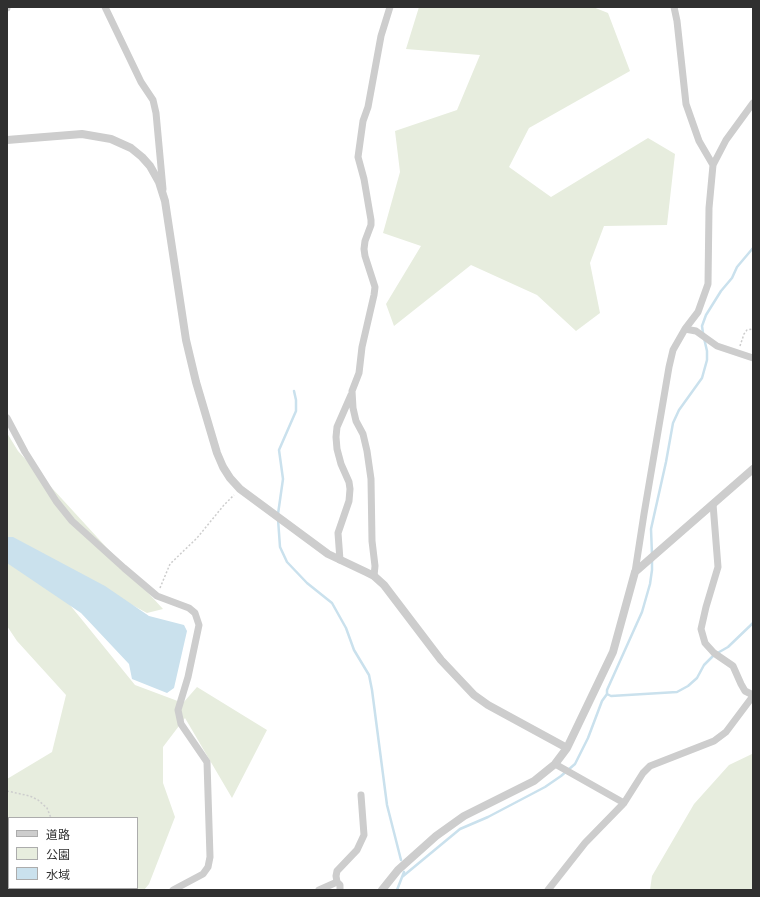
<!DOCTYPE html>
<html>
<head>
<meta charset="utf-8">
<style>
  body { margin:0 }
  #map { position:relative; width:760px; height:897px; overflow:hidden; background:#fff; font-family:Mulish,"Noto Sans JP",sans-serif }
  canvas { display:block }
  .frame { position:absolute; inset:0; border:8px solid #303030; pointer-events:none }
  .legend { position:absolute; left:8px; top:817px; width:130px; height:72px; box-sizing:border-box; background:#fff; border:1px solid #acacac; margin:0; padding:5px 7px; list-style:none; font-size:12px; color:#303030 }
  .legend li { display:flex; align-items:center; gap:8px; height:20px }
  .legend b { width:20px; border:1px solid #acacac }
</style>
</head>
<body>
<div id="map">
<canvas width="760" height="897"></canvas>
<div class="frame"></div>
<ul class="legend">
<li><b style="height:5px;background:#cdcdcd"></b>道路</li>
<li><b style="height:11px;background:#e7edde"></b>公園</li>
<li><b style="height:11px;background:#cae1ed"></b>水域</li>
</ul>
</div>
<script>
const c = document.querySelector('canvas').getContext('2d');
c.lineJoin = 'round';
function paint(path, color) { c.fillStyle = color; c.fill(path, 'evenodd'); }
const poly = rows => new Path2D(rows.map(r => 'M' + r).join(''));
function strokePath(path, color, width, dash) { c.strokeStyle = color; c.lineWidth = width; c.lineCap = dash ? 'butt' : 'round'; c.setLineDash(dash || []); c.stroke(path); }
paint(poly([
  [419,7,593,7,608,13,630,71,529,128,509,167,551,197,648,138,675,154,667,225,604,226,590,263,600,313,576,331,537,295,471,265,394,326,386,304,421,246,383,233,400,172,395,131,457,110,480,55,406,49],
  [7,433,18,451,163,609,147,613,22,546,135,685,183,703,197,687,267,730,232,798,185,718,163,747,163,783,175,817,149,884,144,890,7,890,7,779,52,752,66,695,17,641,7,626],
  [9,818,137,818,137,888,9,888],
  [752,754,753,754,753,890,650,890,652,876,694,804,729,765]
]), '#e7edde');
paint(poly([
  [7,537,13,537,105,586,149,616,184,625,187,631,174,688,167,693,132,679,129,664,81,613,7,563]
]), '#cae1ed');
strokePath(poly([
  [703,333,702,326,706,315,721,291,732,278,737,267,753,248],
  [278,514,283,479,279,450,296,411,296,400,294,391],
  [278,519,280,547,287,562,307,583,332,603,346,628,354,650,369,675,372,690,387,805,401,860],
  [652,555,651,529,666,462,673,423,679,410,702,378,707,360,707,351,704,338],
  [607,694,611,696,677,692,688,686,697,678,704,665,714,655,728,647,753,623],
  [402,877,460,829,488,817,545,787,561,776,575,764,588,738,602,701,607,694,607,690,642,612,650,584,652,570,652,560],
  [397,890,404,872]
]), '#cae1ed', 2.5);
strokePath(poly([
  [740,346,744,334,747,330,753,329],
  [160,588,170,564,197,538,224,505,234,495],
  [7,791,30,796,38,800,47,808,51,818],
  [64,888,65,890]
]), '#cdcdcd', 1.5, [2, 2]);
strokePath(poly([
  [105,7,141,82,153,100,156,113,163,189],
  [674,7,677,21,686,104,699,141,713,165],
  [7,8,7,7],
  [685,329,696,331,717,346,753,358],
  [7,418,25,452,56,501,72,521,124,568,157,596,189,608,195,613,199,625,188,677,178,710,181,724,207,762,210,857,208,867,203,874,173,890],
  [713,504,718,567,706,607,701,629,705,643,714,653,733,666,741,684,745,691,753,695],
  [340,560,338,533,349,501,350,489,349,482,341,464,337,449,336,437,337,427,351,395],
  [635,572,644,514,669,367,673,350,685,329,698,312,708,284,709,208,713,165,726,140,753,103],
  [374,576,375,566,372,541,371,479,367,451,363,434,356,421,353,408,352,391,359,373,362,347,374,295,375,287,365,256,364,249,365,241,371,225,371,220,364,179,358,157,363,121,368,107,381,36,390,7],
  [555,764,624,803],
  [319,890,337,882],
  [340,890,340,885,337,882,336,876,337,871,357,850,364,835,361,795],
  [548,890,585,843,624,803,643,773,650,766,714,741,726,732,753,696]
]), '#cdcdcd', 7);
strokePath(poly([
  [7,140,82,134,111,139,131,148,142,157,150,166,159,182,165,201,186,340,196,382,217,453,223,467,230,478,240,489,328,554,366,572,374,576,384,585,441,660,474,695,488,705,567,748],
  [382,890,398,870,436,836,464,816,534,781,555,764,567,748,613,652,635,572,753,469]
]), '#cdcdcd', 8);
</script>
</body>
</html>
